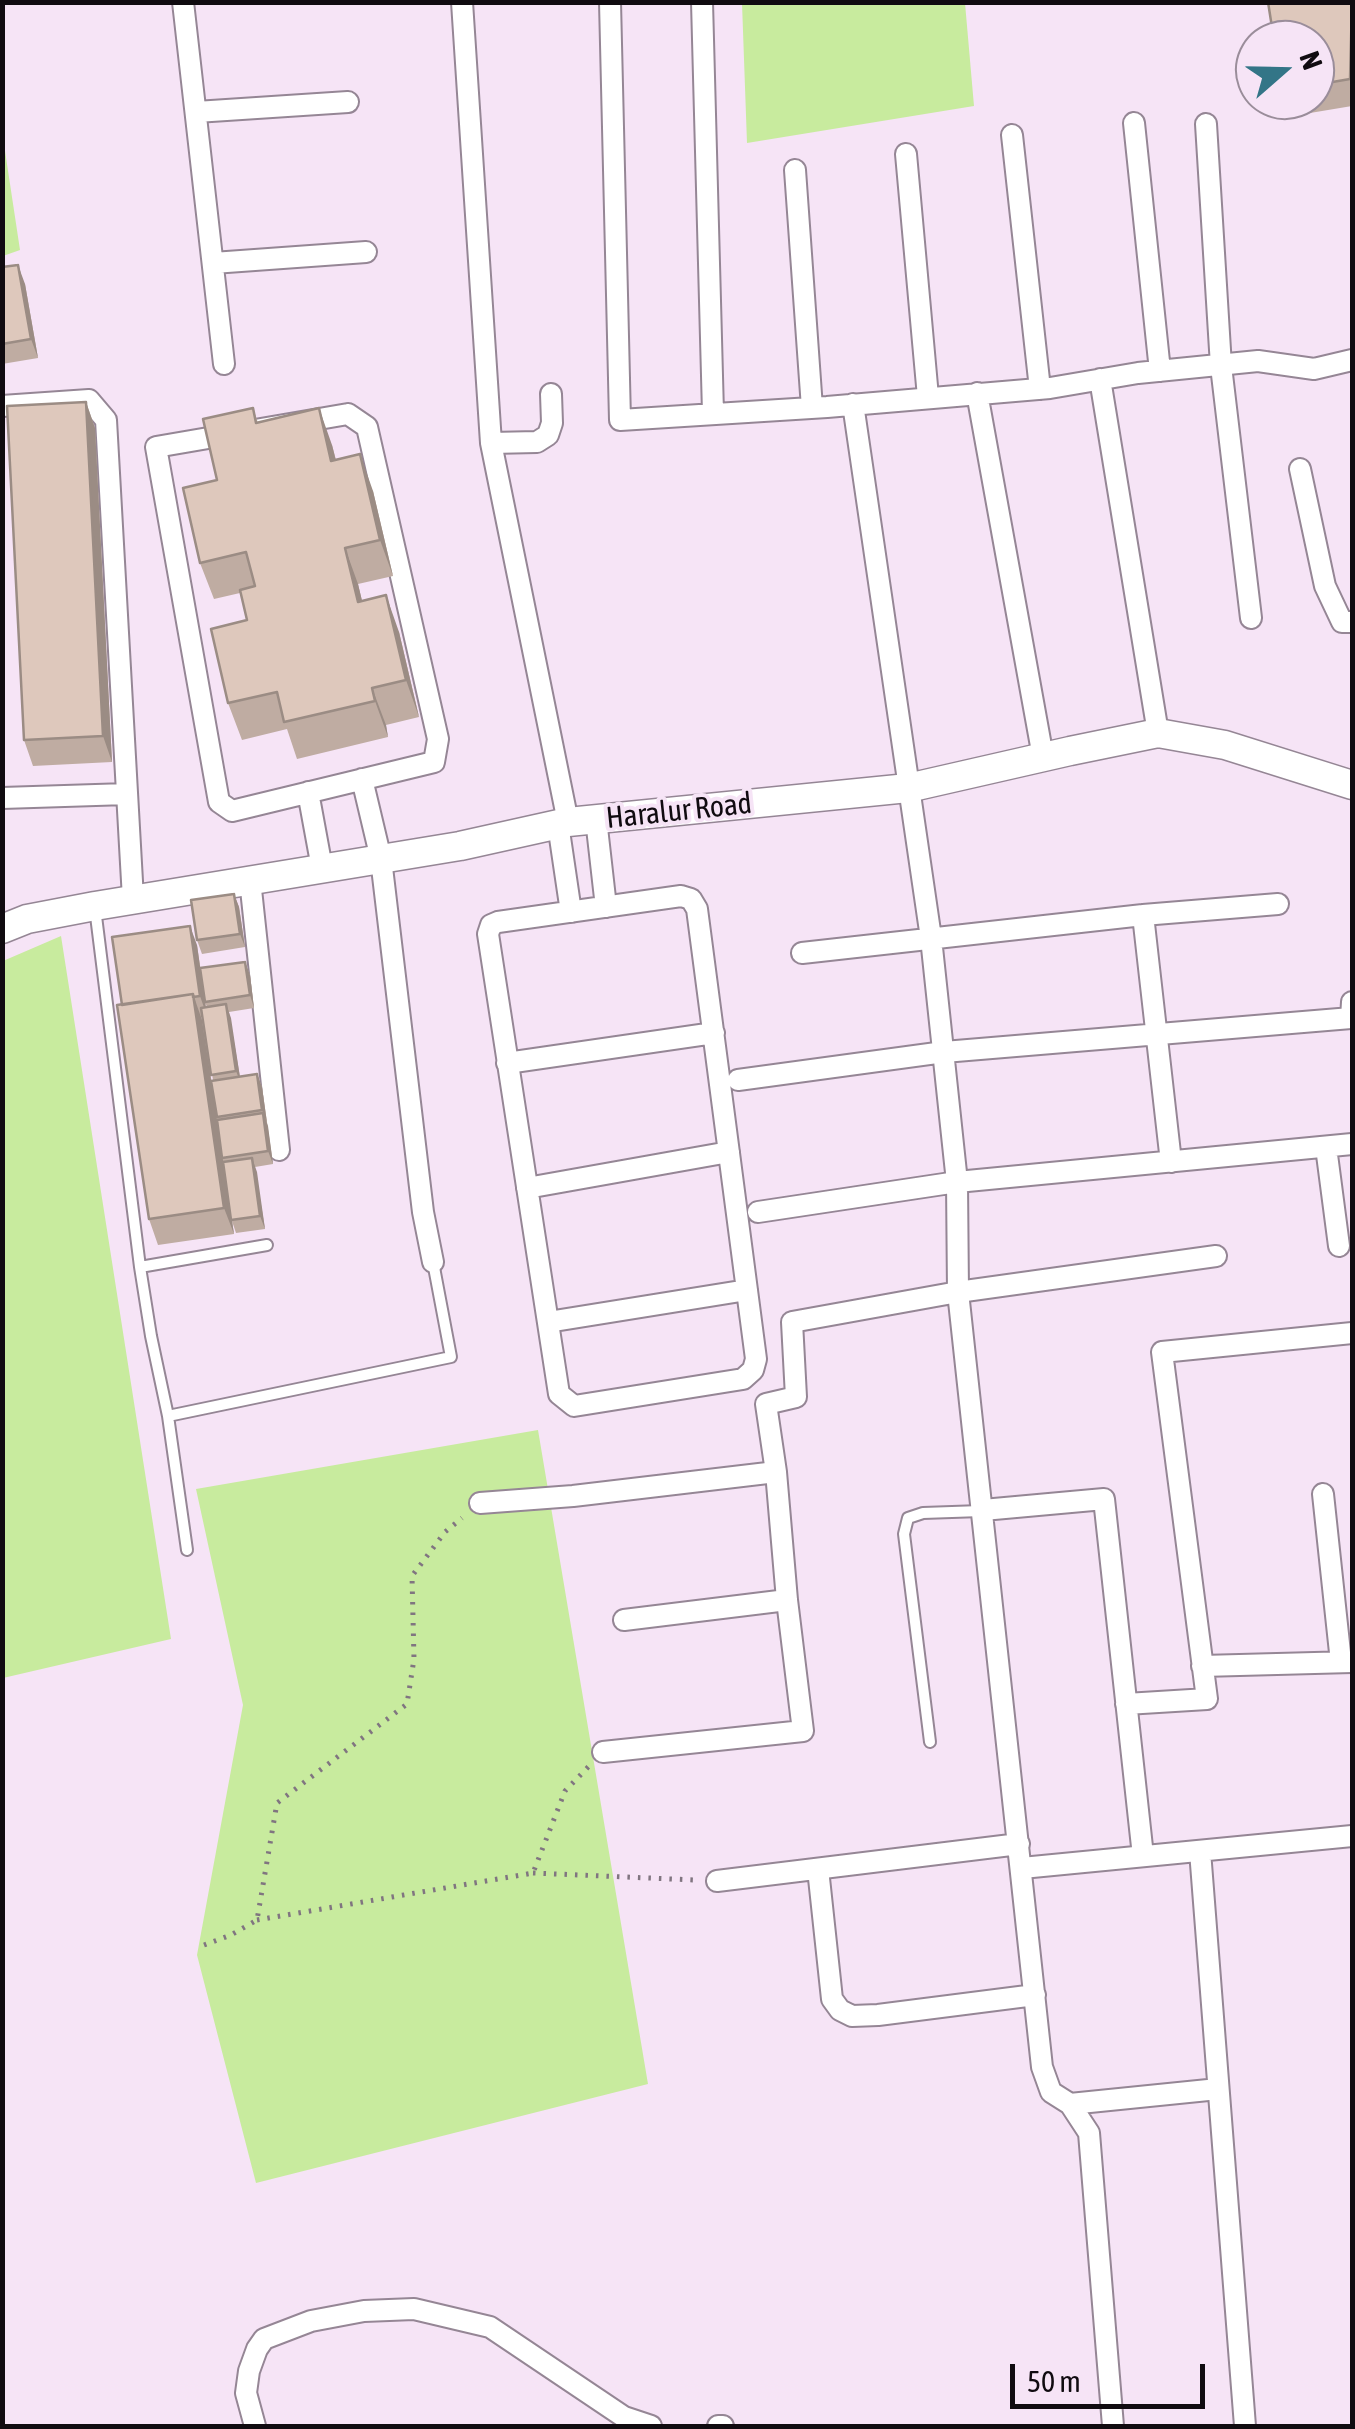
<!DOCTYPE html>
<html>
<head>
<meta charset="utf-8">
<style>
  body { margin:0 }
  #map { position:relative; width:1355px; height:2429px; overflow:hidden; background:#f6e4f6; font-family:"Asap Condensed",sans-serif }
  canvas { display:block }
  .frame { position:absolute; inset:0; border:5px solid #100b10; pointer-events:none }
  .north { position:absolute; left:1235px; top:20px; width:100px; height:100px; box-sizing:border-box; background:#f6e4f6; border:2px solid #9a8d9a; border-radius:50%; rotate:70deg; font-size:28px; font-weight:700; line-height:40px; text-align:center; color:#100b10 }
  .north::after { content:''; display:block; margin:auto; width:35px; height:45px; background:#337587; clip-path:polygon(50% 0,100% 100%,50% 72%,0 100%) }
  .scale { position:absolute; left:1010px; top:2364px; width:195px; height:45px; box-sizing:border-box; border:5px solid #100b10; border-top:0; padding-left:12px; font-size:30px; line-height:35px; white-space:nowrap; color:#100b10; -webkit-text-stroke:8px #f6e4f6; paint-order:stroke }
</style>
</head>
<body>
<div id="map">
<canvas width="1355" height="2429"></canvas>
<div class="frame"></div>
<div class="north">N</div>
<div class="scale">50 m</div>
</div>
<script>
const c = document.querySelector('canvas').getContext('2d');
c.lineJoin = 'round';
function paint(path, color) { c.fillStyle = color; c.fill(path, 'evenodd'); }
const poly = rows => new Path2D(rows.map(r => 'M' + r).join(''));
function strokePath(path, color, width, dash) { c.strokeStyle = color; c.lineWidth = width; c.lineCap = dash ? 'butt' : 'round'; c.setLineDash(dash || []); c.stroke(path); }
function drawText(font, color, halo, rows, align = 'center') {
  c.font = font + ' "Asap Condensed",sans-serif'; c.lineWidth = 8; c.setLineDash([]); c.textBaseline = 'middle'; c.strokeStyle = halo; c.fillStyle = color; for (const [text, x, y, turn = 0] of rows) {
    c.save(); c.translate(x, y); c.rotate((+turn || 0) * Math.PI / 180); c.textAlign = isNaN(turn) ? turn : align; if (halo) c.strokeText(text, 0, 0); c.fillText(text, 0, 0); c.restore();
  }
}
paint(poly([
  [742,3,965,3,974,106,747,143],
  [2,131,20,250,3,256,2,256],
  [61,936,171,1639,3,1678,3,961],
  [538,1430,648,2084,256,2183,197,1955,243,1705,196,1489]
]), '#c8eb9e');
const service = poly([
  [95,908,140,1267,151,1336,168,1416,187,1550],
  [140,1267,267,1245],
  [168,1416,451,1357,433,1262],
  [930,1742,904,1534,908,1518,923,1513,981,1511]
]);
const minor = poly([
  [183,2,224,364],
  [462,2,491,443,568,822],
  [610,2,620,420,827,407,1050,388,1138,373,1258,361,1314,369,1352,360],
  [702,2,713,413],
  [196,112,348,102],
  [1134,123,1160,371],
  [1206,124,1221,366,1251,618],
  [1012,135,1040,389],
  [906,154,928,397],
  [795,170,812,408],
  [213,263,366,252],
  [1100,379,1158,733],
  [977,393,1043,757],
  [853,404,931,938,957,1182,958,1292,1042,2067,1051,2092,1070,2104,1089,2133,1113,2426],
  [2,406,89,400,106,420,133,899],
  [348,414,367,427,438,739,434,762,232,811,219,802,156,447,348,414],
  [491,443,537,442,548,435,552,423,551,394],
  [1300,469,1325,586,1342,622,1352,622],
  [362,779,381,859,423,1212,433,1262],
  [308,792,322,868],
  [2,798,127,794],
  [596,819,606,907],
  [558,824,571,912],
  [250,880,279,1150],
  [681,896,691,899,697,909,756,1359,753,1370,743,1379,574,1406,559,1394,488,934,491,925,498,922,681,896],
  [1143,915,1171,1162],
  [802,953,1143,915,1278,904],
  [507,1063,714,1033],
  [738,1080,944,1052,1351,1018,1352,1002],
  [1326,1147,1339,1246],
  [527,1188,729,1152],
  [758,1212,957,1182,1352,1144],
  [548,1322,747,1290],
  [1323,1494,1341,1662],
  [480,1503,573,1496,776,1472],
  [983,1510,1104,1499,1143,1856],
  [624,1620,787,1600],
  [1202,1666,1352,1662],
  [1126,1704,1207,1699,1162,1352,1352,1333],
  [603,1752,803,1731,787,1600,776,1472,766,1404,796,1397,792,1322,958,1292,1216,1256],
  [1200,1851,1245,2426],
  [1022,1868,1352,1836],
  [818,1869,832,1999,840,2010,852,2016,878,2015,1035,1995],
  [717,1881,1019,1844],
  [1070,2104,1218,2089],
  [255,2426,246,2393,249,2371,257,2349,264,2339,311,2321,364,2311,414,2309,490,2327,624,2417,651,2426],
  [718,2426,723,2426]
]);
const tertiary = poly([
  [2,929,27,919,95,906,460,846,568,822,908,788,1070,751,1158,733,1225,745,1352,785]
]);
strokePath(service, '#958695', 14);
strokePath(minor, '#958695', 24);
strokePath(tertiary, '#958695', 31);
strokePath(poly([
  [533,1873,695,1880],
  [257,1920,533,1873,565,1791,590,1765],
  [204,1945,231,1935,257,1920,277,1803,407,1704,414,1659,412,1576,445,1532,462,1518]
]), '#807580', 5, [2.5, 8]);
strokePath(service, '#fff', 10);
strokePath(minor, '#fff', 20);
strokePath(tertiary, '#fff', 28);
paint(poly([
  [1352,2,1352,106,1292,116,1287,100,1315,100,1315,40],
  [2,267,25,284,38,358,2,364],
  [86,402,95,428,112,762,33,766,24,740],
  [253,408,258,423,332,445,336,460,373,491,393,576,358,584,362,601,399,632,419,717,386,725,388,737,297,759,287,729,242,740,228,703,247,620,240,593,214,599,200,563,217,480],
  [234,894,239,907,245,947,202,954,197,940],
  [197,945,206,1007,207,1007,205,1002,245,962,250,975,254,1008,229,1012,240,1077,257,1074,262,1087,273,1164,255,1167,265,1229,236,1233,232,1221,234,1234,158,1245,149,1219,122,1005],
  [201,1017,202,1017,213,1080,218,1120]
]), '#bfaca2');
paint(poly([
  [1352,7,1352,87,1350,79],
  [18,265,25,284,38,358,31,339],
  [86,402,95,428,112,762,103,736],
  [319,408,332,445,345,497,331,461],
  [360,454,373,491,393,576,380,540],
  [345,548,358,584,371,638,358,602],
  [386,595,399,632,419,717,406,680],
  [372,688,386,725,388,737,375,701],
  [234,894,239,907,245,947,240,934],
  [190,926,197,945,207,1016,200,996],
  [245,962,250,975,254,1008,250,995],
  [193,994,202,1020,234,1234,224,1208],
  [226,1004,231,1018,241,1084,236,1071],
  [257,1074,262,1087,267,1123,262,1110],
  [263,1113,268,1126,273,1164,268,1151],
  [252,1158,257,1172,265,1229,260,1216]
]), '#9b8c84');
const building = poly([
  [1268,2,1352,2,1350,79,1315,85,1315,40,1274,40,1268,2],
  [18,265,31,339,2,344,2,267,18,265],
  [86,402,103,736,24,740,7,406,86,402],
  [253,408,256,423,319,408,331,461,360,454,380,540,345,548,358,602,386,595,406,680,372,688,375,701,284,722,277,692,228,703,211,629,247,620,240,590,255,586,246,552,200,563,183,488,217,480,203,419,253,408],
  [234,894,240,934,197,940,191,900,234,894],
  [190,926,200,996,193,997,193,994,122,1005,112,937,190,926],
  [245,962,250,995,205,1002,200,968,245,962],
  [193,994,224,1208,149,1219,117,1005,193,994],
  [226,1004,236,1071,211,1075,201,1008,226,1004],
  [257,1074,262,1110,217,1117,211,1081,257,1074],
  [263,1113,268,1151,222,1158,217,1120,263,1113],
  [252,1158,260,1216,231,1220,223,1162,252,1158]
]);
paint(building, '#dec8bc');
strokePath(building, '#9b8c84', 2.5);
drawText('30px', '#100b10', '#f6e4f6', [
  ["Haralur Road",679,811,-6]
]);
</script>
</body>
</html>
